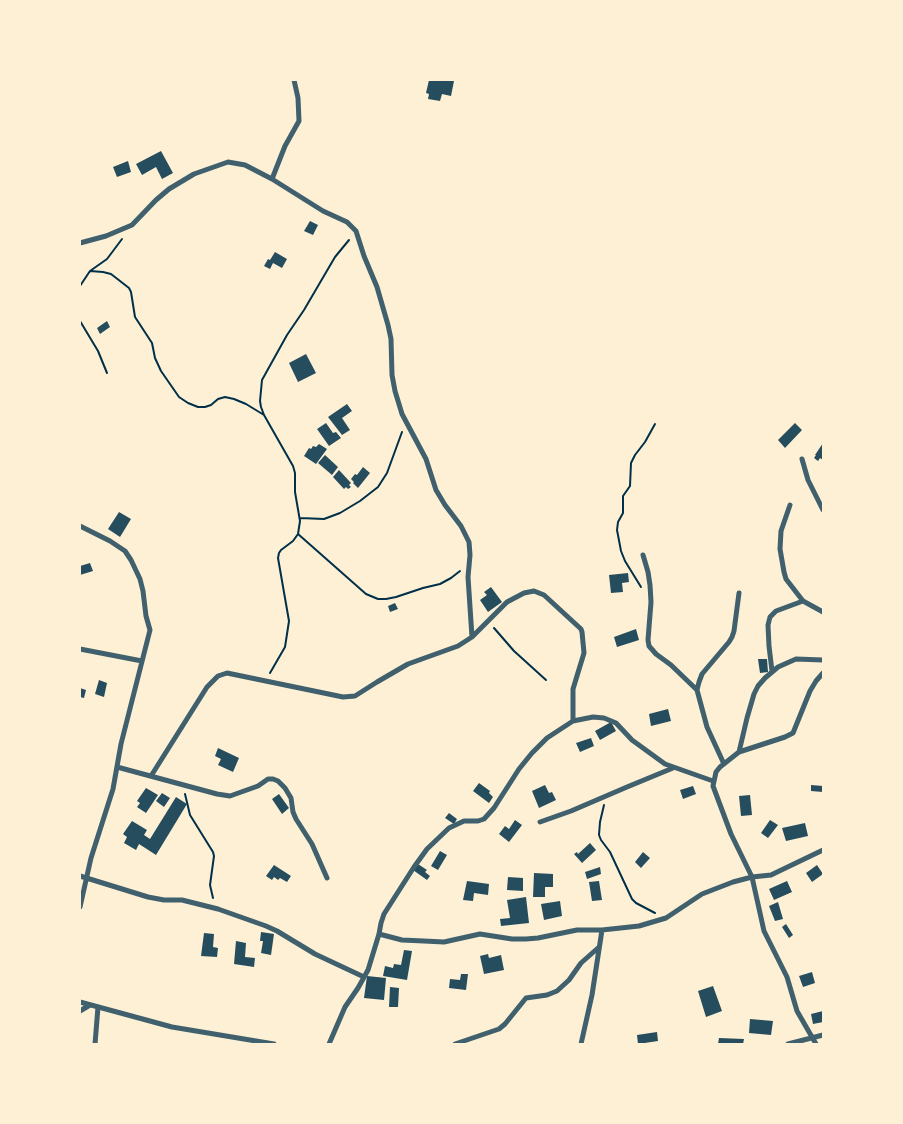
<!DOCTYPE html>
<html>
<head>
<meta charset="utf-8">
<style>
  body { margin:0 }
  #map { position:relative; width:903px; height:1124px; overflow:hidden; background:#fdf0d5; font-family:Mulish,sans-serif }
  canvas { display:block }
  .frame { position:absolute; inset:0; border:81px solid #fdf0d5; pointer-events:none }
</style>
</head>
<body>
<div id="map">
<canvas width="903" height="1124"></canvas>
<div class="frame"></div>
</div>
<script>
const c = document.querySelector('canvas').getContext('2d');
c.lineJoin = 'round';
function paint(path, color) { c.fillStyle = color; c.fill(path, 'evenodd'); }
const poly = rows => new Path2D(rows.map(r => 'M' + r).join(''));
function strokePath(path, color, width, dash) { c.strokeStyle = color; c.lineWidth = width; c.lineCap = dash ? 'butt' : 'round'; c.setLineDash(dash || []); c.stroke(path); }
paint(poly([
  [429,80,454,81,451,96,442,94,440,101,428,99,429,94,426,93],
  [161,151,173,173,162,179,156,167,142,175,136,164],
  [128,161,131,172,117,177,113,167],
  [310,221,318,225,313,235,304,231],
  [275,252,287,259,282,268,273,263,270,269,264,266,268,259,270,260],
  [107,321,110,327,100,334,97,328],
  [306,354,316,373,298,382,289,363],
  [347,404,352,411,342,418,350,430,342,435,328,417],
  [326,423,333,433,336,432,341,438,329,446,317,429],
  [795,423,802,430,785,448,778,440],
  [823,443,823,460,820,458,818,461,814,458,816,455,815,455],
  [319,444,327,449,316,464,304,456,309,448,311,449,313,446,316,447],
  [325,455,338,467,332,475,318,463],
  [363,467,370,473,358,488,353,483,354,482,351,479,355,474,357,475],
  [339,470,351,483,349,485,351,487,348,489,346,487,344,489,333,477],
  [119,512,131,519,120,537,108,529],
  [90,563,93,571,80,575,80,566],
  [628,573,629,582,622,583,623,592,611,593,609,575],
  [491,587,502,602,488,612,480,600,487,595,484,592],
  [395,603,398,609,390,612,388,606],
  [636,629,639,640,617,647,614,637],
  [758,659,767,659,768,672,760,673],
  [99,680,107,683,104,697,95,694],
  [80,688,86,690,84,698,80,697],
  [668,709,671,721,651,726,649,714],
  [611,722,616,731,600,740,595,731],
  [591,738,594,746,580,752,576,743],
  [218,748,239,758,233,772,218,765,221,759,215,756],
  [479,783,490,791,489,793,493,797,489,803,473,791],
  [545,785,549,793,552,792,556,800,539,808,532,791],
  [811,785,823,786,823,792,811,791],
  [693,786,696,794,683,799,680,790],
  [146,788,158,795,146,813,137,807,140,803,137,801],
  [162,793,170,798,164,807,156,801],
  [279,794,289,808,282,814,272,799],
  [750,795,752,815,741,816,739,796],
  [176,797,187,804,156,855,139,844,136,850,124,843,127,837,123,834,132,821,147,830,144,835,150,839],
  [449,813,457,819,454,824,445,818],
  [515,820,522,825,509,842,499,834,505,826,509,829],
  [770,820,778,825,768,838,761,833],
  [805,823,808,836,786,841,782,828],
  [590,843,596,850,582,863,574,854,577,852,578,854],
  [440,851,447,855,438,870,431,866],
  [643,852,650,858,641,868,635,862],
  [418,864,427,870,425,872,430,876,427,880,413,870],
  [274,865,291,876,287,882,280,878,278,880,274,877,272,880,266,876],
  [817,865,823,874,812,882,806,873],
  [600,867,601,874,587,879,585,872],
  [534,873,553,874,553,887,545,887,545,897,533,897],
  [508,877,523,878,523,891,507,890],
  [467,881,489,884,488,895,474,893,473,901,463,900],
  [599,881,602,900,592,901,589,882],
  [787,881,792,892,774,900,769,889],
  [526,897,529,923,501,926,500,919,510,918,507,900],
  [560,901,562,916,544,920,541,904],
  [778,902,783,919,775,921,769,906],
  [786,924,793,935,789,938,782,927],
  [261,932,274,934,271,955,261,953,263,941,260,941],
  [204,933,214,934,213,947,218,948,217,957,201,956],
  [236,941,246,943,245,957,255,958,254,967,234,964],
  [404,950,412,951,407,980,383,976,385,966,393,968,394,964,401,965],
  [488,954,489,958,501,955,504,970,484,974,480,956],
  [812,972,815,983,803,987,799,976],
  [461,974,468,974,466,990,449,988,450,979,460,980],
  [367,976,386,978,384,1000,364,998],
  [713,986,722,1011,706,1017,698,991],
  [390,987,399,988,398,1007,389,1007],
  [823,1011,823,1022,813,1024,811,1014],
  [750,1019,773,1021,771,1035,749,1033],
  [657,1032,658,1041,638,1044,637,1035],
  [719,1038,744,1039,743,1044,718,1044]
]), '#264d5e');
strokePath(poly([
  [90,271,103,272,111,274,129,288,131,292,135,317,152,343,155,358,161,371,179,397,188,403,198,407,205,407,211,405,218,399,225,397,234,399,246,404,264,415],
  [80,286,90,271,107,259,122,239],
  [80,321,98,351,107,373],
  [300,518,324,519,340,513,360,501,378,487,387,473,402,432],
  [298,534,366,594,378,599,386,599,396,597,423,588,440,584,451,578,460,571],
  [641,587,625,561,621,551,617,530,618,522,623,513,623,496,630,486,631,463,635,455,645,442,655,424],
  [494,628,514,651,546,680],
  [270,673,285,647,289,621,278,558,279,553,281,550,293,541,298,534,300,521,295,492,295,473,293,466,264,415,261,407,260,401,262,380,287,335,304,310,335,257,349,240],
  [185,794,190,815,213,852,214,856,210,885,213,898],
  [604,805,600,822,599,835,601,840,610,852,632,899,636,903,655,913]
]), '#003049', 2);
strokePath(poly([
  [272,179,285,146,299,121,298,98,294,80],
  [80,243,106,236,132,225,156,200,169,189,194,174,228,162,245,165,272,179,323,211,347,222,356,231,364,256,377,287,388,325,391,339,392,375,395,391,402,414,426,459,436,490,445,505,461,526,469,542,470,555,468,577,472,637],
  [802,459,808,480,823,510],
  [790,505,781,531,780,549,784,572,786,579,803,601,823,612],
  [80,526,110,541,125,551,131,560,140,579,143,591,146,616,150,630,121,744,113,789,91,858,80,907],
  [643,555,648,572,650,585,651,602,648,640,649,646,656,654,671,665,697,690],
  [80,649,142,661],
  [772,671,769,646,768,625,770,617,776,611,803,601],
  [739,752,747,718,754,694,758,686,765,678,778,667,796,659,823,660],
  [724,764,707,727,697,690,699,682,702,674,729,642,732,637,734,631,739,593],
  [117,767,217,794,230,796,258,786,268,779,273,779,278,781,285,788,291,798,293,812,296,819,312,844,327,878],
  [151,776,207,687,218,676,227,673,343,697,355,696,377,682,408,664,458,646,472,637,507,602,524,593,534,591,544,595,581,629,582,632,584,653,573,689,573,721],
  [540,822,571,811,627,787,673,768],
  [80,876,148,897,164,900,182,900,218,909,266,926,277,931,315,954,364,977],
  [379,934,402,940,424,941,444,942,480,934,512,939,526,939,538,938,577,930,602,930,639,926,666,918,702,894,733,882,752,877,771,875,823,850],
  [80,1002,172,1027,274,1044],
  [80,1011,90,1005],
  [95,1044,98,1007],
  [329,1044,345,1007,358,988,368,970,379,934,381,923,384,914,414,867,427,849,449,828,464,821,478,821,484,819,494,808,519,769,532,753,547,738,573,721,593,717,604,718,616,723,632,740,665,764,713,781],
  [455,1044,499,1029,505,1024,526,998,547,995,557,991,569,980,581,963,598,948],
  [581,1044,592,995,602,930],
  [788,1044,823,1035],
  [816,1044,797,1011,787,977,764,931,752,877,731,834,713,786,716,772,720,767,739,752,785,737,793,733,810,691,816,681,823,673]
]), '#3f606c', 5);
</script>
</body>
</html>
